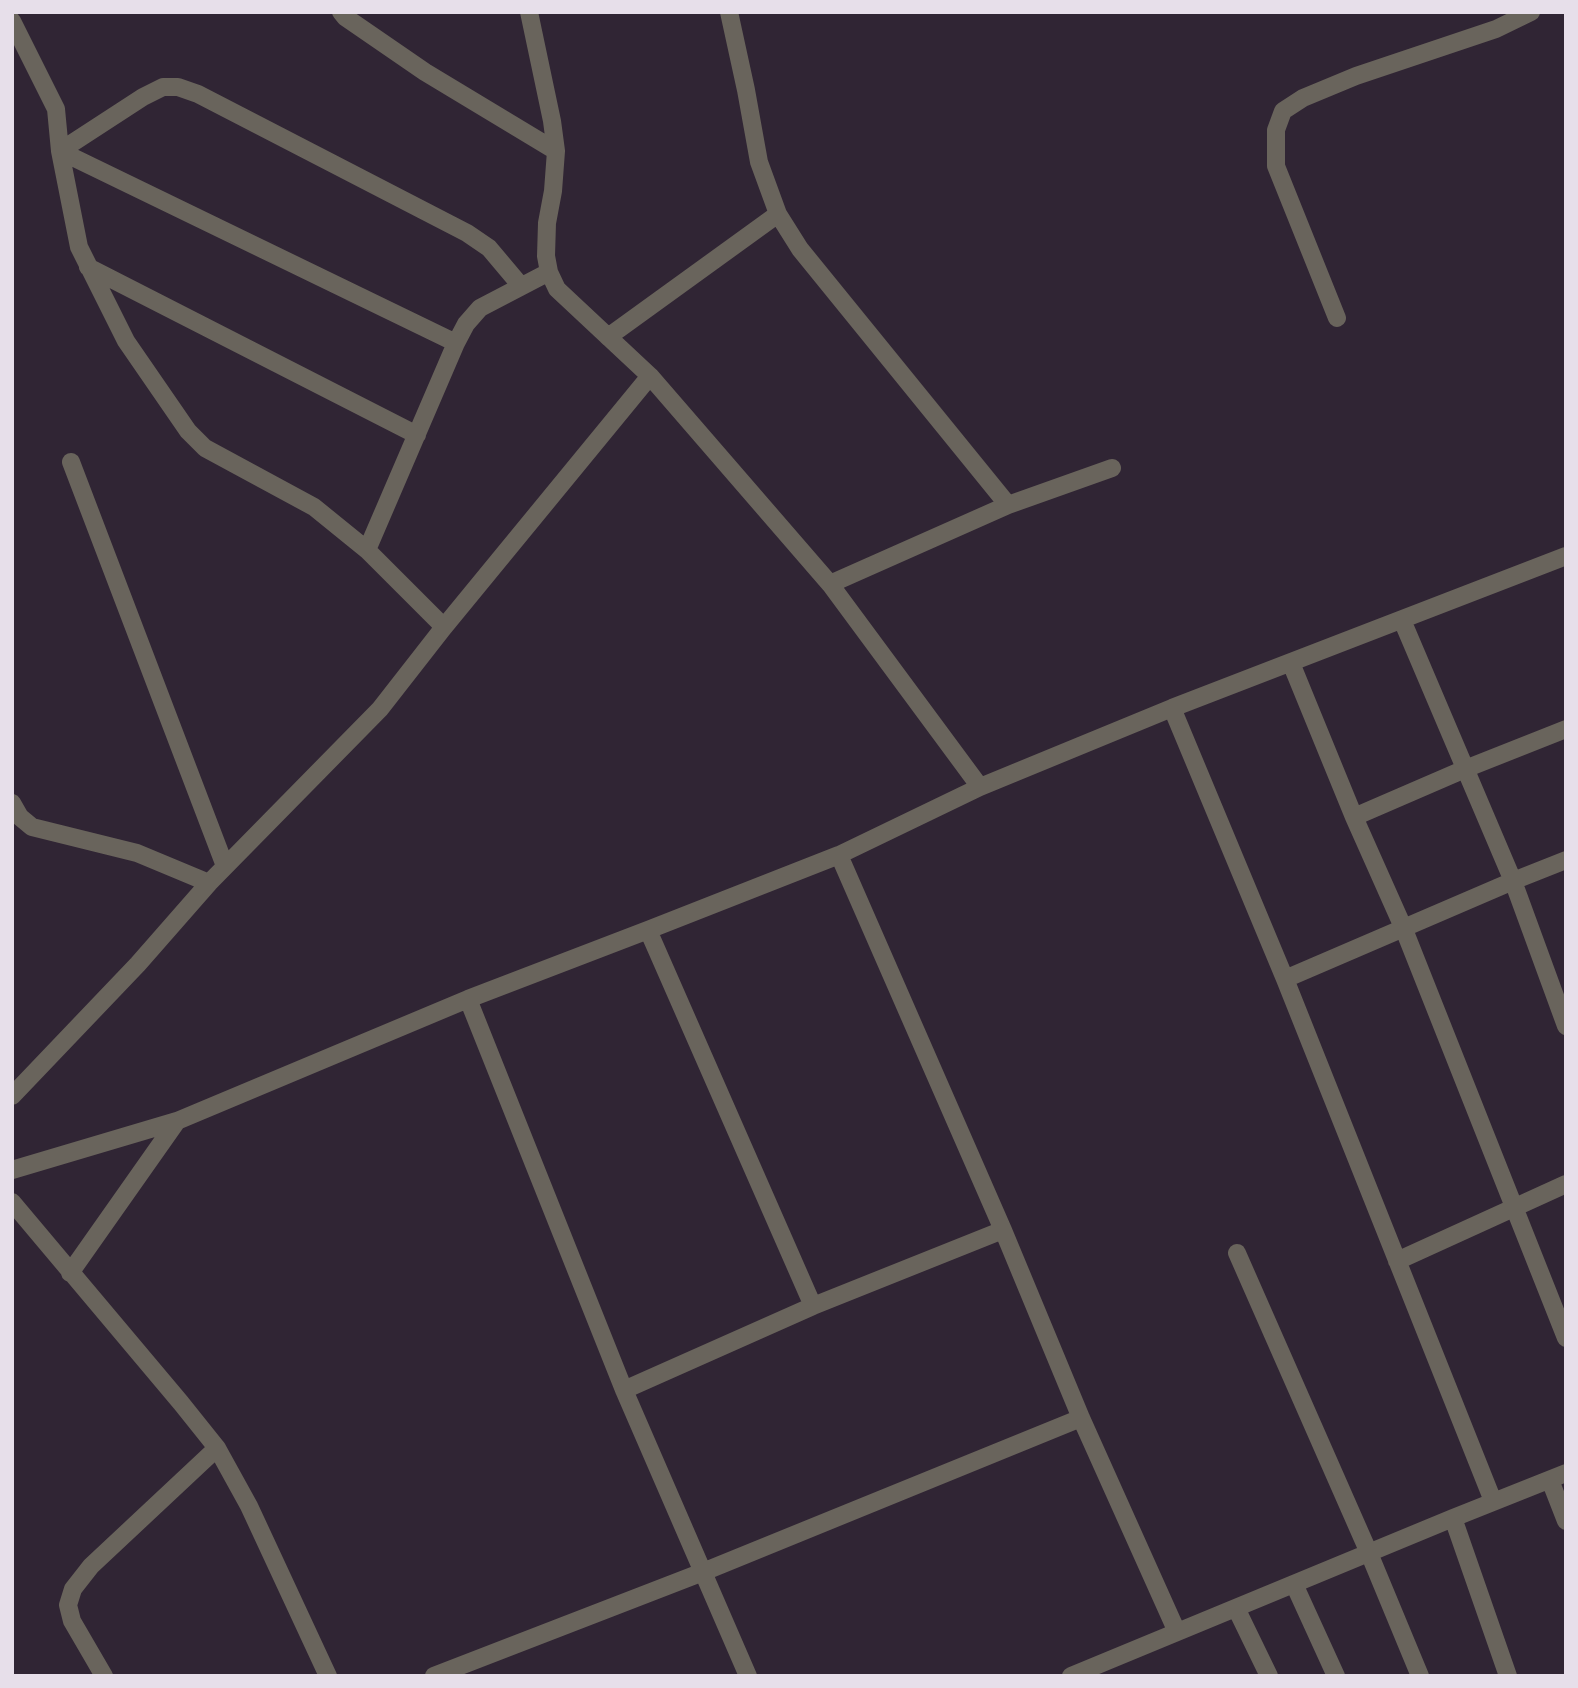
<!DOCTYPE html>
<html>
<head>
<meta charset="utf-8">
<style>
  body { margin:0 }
  #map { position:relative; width:1578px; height:1688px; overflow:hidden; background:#302534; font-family:"Times New Roman",serif }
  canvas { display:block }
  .frame { position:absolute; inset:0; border:14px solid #e7dfea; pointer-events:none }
</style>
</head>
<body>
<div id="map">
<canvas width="1578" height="1688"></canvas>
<div class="frame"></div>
</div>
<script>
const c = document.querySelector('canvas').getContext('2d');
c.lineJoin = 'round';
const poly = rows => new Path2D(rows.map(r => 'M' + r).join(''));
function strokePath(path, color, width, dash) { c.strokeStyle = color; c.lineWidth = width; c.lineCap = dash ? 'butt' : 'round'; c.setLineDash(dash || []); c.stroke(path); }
strokePath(poly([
  [341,12,345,17,425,72,556,151],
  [529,12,552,121,556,151,553,191,547,223,546,256,549,272,557,289,650,376,830,584,980,787],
  [729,12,746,90,759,162,778,214,800,249,1008,505],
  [12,21,56,109,60,151,79,247,126,341,188,431,205,448,314,507,367,550,444,627],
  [60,151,143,97,163,87,178,87,198,94,467,233,489,248,521,286],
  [60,151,456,343],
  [88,267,417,435],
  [1337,318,1276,166,1276,130,1283,111,1303,98,1356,76,1496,29,1531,12],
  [608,337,778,214],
  [71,462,225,866],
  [367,550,456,343,466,324,480,308,549,272],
  [830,584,1008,505,1112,468],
  [1402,620,1513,881,1566,1026],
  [1291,663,1354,817,1403,927,1566,1338],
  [1172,708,1285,979,1493,1501],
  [12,803,20,817,32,827,137,853,209,883],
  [1354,817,1465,769,1566,729],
  [839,855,1003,1230,1081,1418,1177,1632],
  [648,930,813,1306],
  [1285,979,1513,881,1566,860],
  [468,999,624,1390,748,1676],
  [12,1096,138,964,209,883,380,709,444,627,650,376],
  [12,1170,177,1121,468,999,648,930,839,855,980,787,1172,708,1566,556],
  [12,1202,181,1403,217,1448,249,1506,328,1676],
  [1237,1253,1369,1553,1420,1676],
  [1397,1261,1566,1184],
  [70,1273,177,1121],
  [624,1390,813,1306,1003,1230],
  [1550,1480,1566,1521],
  [1453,1518,1508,1676],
  [1294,1584,1336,1676],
  [1236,1608,1269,1676],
  [104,1676,72,1621,68,1605,73,1589,91,1566,217,1448],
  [434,1676,703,1572,1081,1418],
  [1071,1676,1453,1518,1566,1473]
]), '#69645c', 18);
</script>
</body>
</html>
